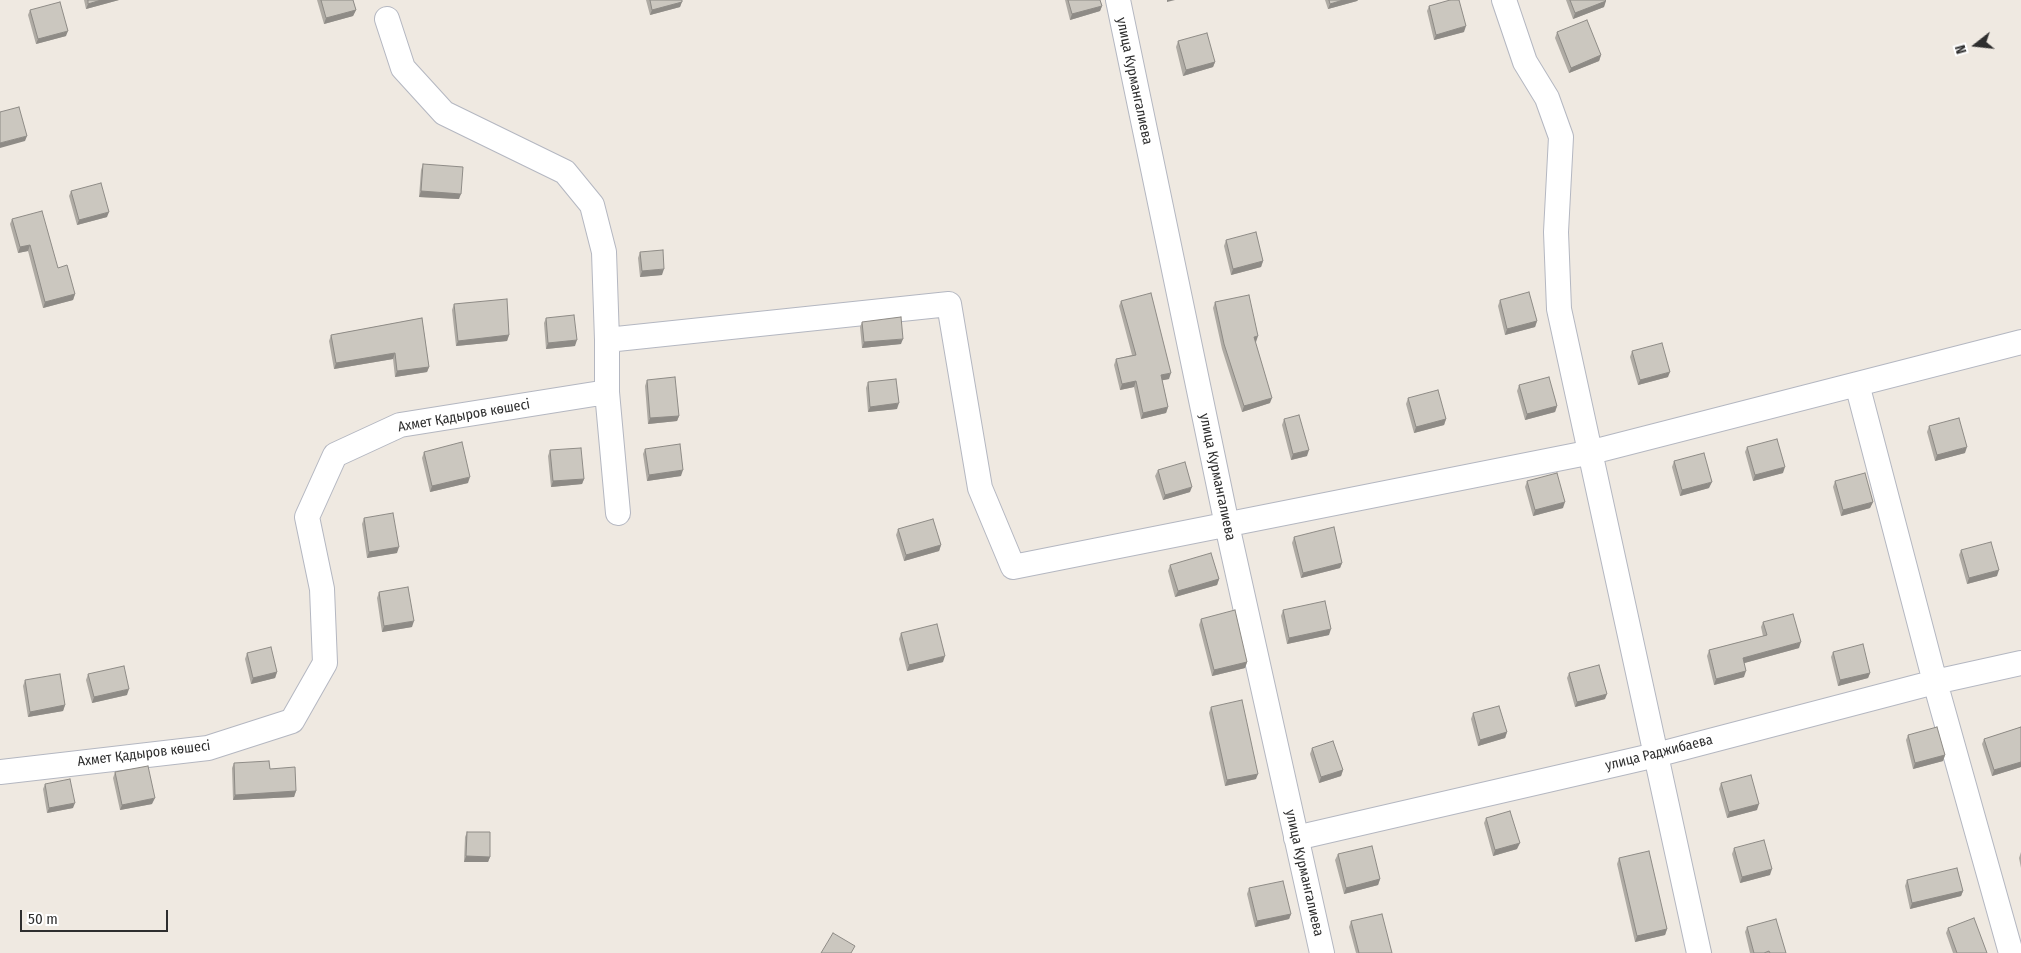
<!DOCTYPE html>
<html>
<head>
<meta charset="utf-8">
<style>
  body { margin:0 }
  #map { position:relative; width:2021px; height:953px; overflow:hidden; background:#efe9e1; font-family:"Fira Sans Condensed",sans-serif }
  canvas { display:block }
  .north { position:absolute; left:1951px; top:20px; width:50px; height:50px; -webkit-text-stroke:4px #fff; paint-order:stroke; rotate:254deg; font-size:14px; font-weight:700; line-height:20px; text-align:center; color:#2e2e2e }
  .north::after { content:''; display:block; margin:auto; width:18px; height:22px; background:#2e2e2e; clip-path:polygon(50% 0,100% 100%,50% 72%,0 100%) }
  .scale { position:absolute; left:20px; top:910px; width:148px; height:22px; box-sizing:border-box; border:2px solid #2e2e2e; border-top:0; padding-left:6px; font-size:15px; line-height:18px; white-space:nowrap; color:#2e2e2e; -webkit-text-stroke:4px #fff; paint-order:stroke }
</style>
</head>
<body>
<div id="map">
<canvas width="2021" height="953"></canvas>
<div class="north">N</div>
<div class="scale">50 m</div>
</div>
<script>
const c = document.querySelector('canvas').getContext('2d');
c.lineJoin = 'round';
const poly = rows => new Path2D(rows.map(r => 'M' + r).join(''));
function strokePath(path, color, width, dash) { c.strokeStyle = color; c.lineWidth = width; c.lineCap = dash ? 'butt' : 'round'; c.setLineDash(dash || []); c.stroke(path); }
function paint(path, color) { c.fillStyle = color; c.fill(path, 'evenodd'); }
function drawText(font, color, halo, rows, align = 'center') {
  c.font = font + ' "Fira Sans Condensed",sans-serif'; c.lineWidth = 4; c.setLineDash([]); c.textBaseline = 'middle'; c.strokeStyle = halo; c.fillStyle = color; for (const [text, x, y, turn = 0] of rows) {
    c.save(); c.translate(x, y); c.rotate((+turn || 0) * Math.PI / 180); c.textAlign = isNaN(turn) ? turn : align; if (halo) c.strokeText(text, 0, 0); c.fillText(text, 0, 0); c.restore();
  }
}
const minor = poly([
  [1118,0,1227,525,1322,953],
  [1504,0,1525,62,1547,98,1561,137,1556,232,1559,309,1699,953],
  [387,19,403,68,444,113,565,172,592,205,604,252,607,340,607,392,618,513],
  [607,340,949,304,980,488,1013,567,1592,452,2021,342],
  [1857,384,1935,682,2011,953],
  [0,772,208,748,292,721,325,663,322,589,307,517,335,455,400,425,607,392],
  [1296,838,1656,755,1935,682,2021,663]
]);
strokePath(minor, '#b4b7c1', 26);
strokePath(minor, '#fff', 24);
paint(poly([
  [84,0,119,0,86,9],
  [317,0,353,0,356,10,353,16,324,24],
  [646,0,682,0,680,7,650,15],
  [1065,0,1100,0,1102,6,1100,11,1070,20],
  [1325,0,1358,0,1357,1,1328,9],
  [1566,0,1605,0,1604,7,1573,19],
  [1429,6,1464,32,1434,40,1427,11],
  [30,10,66,36,36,44,28,15],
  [1557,32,1601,55,1599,61,1569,73,1555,38],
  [1178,41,1215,62,1213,67,1183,76,1176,47],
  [423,164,459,199,419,197,421,170],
  [71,191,107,217,77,225,69,196],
  [12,219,58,268,75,294,73,300,43,308,28,251,18,253,10,224],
  [1226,240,1263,261,1261,267,1231,275,1224,246],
  [640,252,662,275,640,277,638,258],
  [1500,300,1537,321,1535,327,1505,335,1498,306],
  [1121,301,1169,379,1162,380,1168,407,1166,413,1141,419,1134,387,1120,390,1114,365,1116,359,1132,355,1119,306],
  [1215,302,1256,342,1255,342,1270,403,1242,412,1222,349,1213,308],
  [454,304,509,335,507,341,456,346,452,310],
  [422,318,429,367,427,372,395,377,393,359,334,369,329,341,331,335],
  [546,318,575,346,546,349,544,323],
  [862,322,901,344,862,348,860,327],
  [1632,351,1668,377,1638,385,1630,357],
  [647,380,679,416,677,421,648,424,645,386],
  [868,382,897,409,868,412,866,388],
  [1519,385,1557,406,1555,412,1525,420,1517,391],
  [1408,398,1446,419,1444,425,1414,433,1406,404],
  [1284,419,1307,456,1291,460,1282,425],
  [1929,426,1965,453,1935,461,1927,432],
  [1747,447,1783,473,1753,481,1745,452],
  [645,449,681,476,647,481,643,454],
  [550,450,584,479,582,484,551,487,548,456],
  [424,452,468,483,430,492,422,458],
  [1674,461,1709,488,1680,496,1672,467],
  [1158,470,1190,492,1163,500,1155,476],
  [1527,481,1563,508,1533,516,1525,487],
  [1835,481,1873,502,1870,508,1841,516,1833,487],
  [364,518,397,553,367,558,362,524],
  [898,529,941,545,939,551,904,561,896,535],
  [1294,537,1342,563,1340,568,1301,578,1292,543],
  [1961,550,1997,576,1967,584,1959,555],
  [1170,565,1219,579,1217,585,1175,597,1168,571],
  [379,592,412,627,382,632,377,598],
  [1283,610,1329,635,1287,644,1281,616],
  [1201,619,1247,662,1245,668,1212,676,1199,625],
  [1763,622,1799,648,1744,663,1744,677,1714,685,1707,656,1709,650,1763,636,1761,627],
  [901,633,943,662,907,671,899,639],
  [1833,652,1870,673,1868,678,1838,686,1831,657],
  [247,653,277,672,275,678,251,684,245,659],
  [1569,673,1605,699,1575,707,1567,678],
  [88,674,127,695,92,703,86,680],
  [25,680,65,705,63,711,28,717,23,686],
  [1211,707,1256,779,1225,786,1209,713],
  [1473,713,1507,732,1505,738,1478,746,1471,719],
  [2021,727,2021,767,1992,776,1982,744,1984,739],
  [1908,735,1945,755,1943,761,1913,769,1906,740],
  [1312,748,1343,770,1341,776,1319,783,1310,754],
  [234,763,270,769,296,791,294,797,233,800,232,768],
  [115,772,152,804,120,810,113,778],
  [1721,783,1757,810,1727,818,1719,789],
  [45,784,73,808,47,813,43,789],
  [1486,818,1517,849,1493,856,1484,823],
  [467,832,490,857,488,862,464,862,465,837],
  [1734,848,1770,875,1740,883,1732,854],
  [2021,852,2021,868,2019,858],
  [1338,854,1380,879,1378,885,1344,894,1335,860],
  [1619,858,1667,929,1665,935,1635,942,1617,864],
  [1907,880,1963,891,1961,896,1910,909,1905,886],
  [1249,888,1291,914,1289,919,1255,927,1247,894],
  [1351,921,1392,953,1356,953,1349,927],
  [1747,927,1786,953,1750,953,1745,932],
  [1948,928,1987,953,1953,953,1946,933]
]), '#afaba4');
paint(poly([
  [101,0,119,0,86,9,88,4],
  [1167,0,1175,0,1167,2],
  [1343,0,1358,0,1357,1,1328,9,1330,4],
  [1606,1,1604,7,1573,19,1575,13],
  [682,2,680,7,650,15,652,10],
  [1102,6,1100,11,1070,20,1072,14],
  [356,10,353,16,324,24,326,18],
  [1466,26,1464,32,1434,40,1436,35],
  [68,31,66,36,36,44,38,39],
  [1601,55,1599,61,1569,73,1571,68],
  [1215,62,1213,67,1183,76,1186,70],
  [27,136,25,141,0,148,0,143],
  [421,191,461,194,459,199,419,197],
  [109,212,107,217,77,225,79,220],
  [30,245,28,251,18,253,20,247],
  [1263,261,1261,267,1231,275,1233,269],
  [664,269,662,275,640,277,642,271],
  [75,294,73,300,43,308,45,302],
  [1537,321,1535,327,1505,335,1507,329],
  [509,335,507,341,456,346,458,341],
  [1258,336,1256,342,1251,343,1254,337],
  [903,339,901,344,862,348,864,342],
  [577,340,575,346,546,349,548,343],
  [395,353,393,359,334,369,336,363],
  [429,367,427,372,395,377,397,371],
  [1670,372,1668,377,1638,385,1640,380],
  [1171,373,1169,379,1159,381,1161,375],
  [1136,381,1134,387,1120,390,1122,384],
  [1272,398,1270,403,1242,412,1244,406],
  [899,403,897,409,868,412,870,407],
  [1557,406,1555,412,1525,420,1527,414],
  [1168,407,1166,413,1141,419,1143,413],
  [679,416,677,421,648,424,650,418],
  [1446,419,1444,425,1414,433,1416,427],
  [1967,447,1965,453,1935,461,1937,455],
  [1309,450,1307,456,1291,460,1293,454],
  [1785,467,1783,473,1753,481,1755,475],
  [683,470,681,476,647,481,649,475],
  [470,477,468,483,430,492,432,486],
  [584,479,582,484,551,487,553,481],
  [1712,482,1709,488,1680,496,1682,490],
  [1192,487,1190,492,1163,500,1165,495],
  [1565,502,1563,508,1533,516,1535,510],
  [1873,502,1870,508,1841,516,1843,510],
  [941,545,939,551,904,561,906,555],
  [399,547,397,553,367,558,369,552],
  [1342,563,1340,568,1301,578,1303,573],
  [1999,570,1997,576,1967,584,1969,578],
  [1219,579,1217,585,1175,597,1178,591],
  [414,621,412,627,382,632,384,626],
  [1331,629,1329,635,1287,644,1289,638],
  [1801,642,1799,648,1741,664,1743,658],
  [945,656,943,662,907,671,909,665],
  [1247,662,1245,668,1212,676,1214,670],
  [1746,671,1744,677,1714,685,1716,679],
  [277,672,275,678,251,684,253,678],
  [1870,673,1868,678,1838,686,1840,680],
  [129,689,127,695,92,703,94,697],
  [1607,694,1605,699,1575,707,1577,702],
  [65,705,63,711,28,717,30,712],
  [1507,732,1505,738,1478,746,1480,740],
  [1945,755,1943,761,1913,769,1915,763],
  [2021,762,2021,767,1992,776,1994,770],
  [1343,770,1341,776,1319,783,1321,777],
  [1258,774,1256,779,1225,786,1227,780],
  [296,791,294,797,233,800,235,795],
  [155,798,152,804,120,810,122,805],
  [75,803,73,808,47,813,49,808],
  [1759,804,1757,810,1727,818,1729,812],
  [1520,843,1517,849,1493,856,1495,850],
  [466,856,490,857,488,862,464,862],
  [1772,869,1770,875,1740,883,1742,877],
  [1380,879,1378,885,1344,894,1346,888],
  [1963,891,1961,896,1910,909,1912,903],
  [1291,914,1289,919,1255,927,1257,921],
  [1667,929,1665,935,1635,942,1637,936]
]), '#8e8b86');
const building = poly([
  [88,0,101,0,88,4,88,0],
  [321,0,353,0,356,10,326,18,321,0],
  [650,0,682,0,682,2,652,10,650,0],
  [1068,0,1100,0,1102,6,1072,14,1068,0],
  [1329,0,1343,0,1330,4,1329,0],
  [1450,0,1459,0,1466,26,1436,35,1429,6,1450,0],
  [1570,0,1605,0,1606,1,1575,13,1570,0],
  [60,2,68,31,38,39,30,10,60,2],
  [1587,20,1601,55,1571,68,1557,32,1587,20],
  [1207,33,1215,62,1186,70,1178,41,1207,33],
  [19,107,27,136,0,143,0,112,19,107],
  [423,164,463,167,461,194,421,191,423,164],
  [101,183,109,212,79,220,71,191,101,183],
  [42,211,58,268,67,265,75,294,45,302,30,245,20,247,12,219,42,211],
  [1256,232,1263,261,1233,269,1226,240,1256,232],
  [663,250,664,269,642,271,640,252,663,250],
  [1529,292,1537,321,1507,329,1500,300,1529,292],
  [1151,293,1171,373,1161,375,1168,407,1143,413,1136,381,1122,384,1116,359,1136,355,1121,301,1151,293],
  [1249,295,1258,336,1254,337,1272,398,1244,406,1224,344,1215,302,1249,295],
  [507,299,509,335,458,341,454,304,507,299],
  [574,315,577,340,548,343,546,318,574,315],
  [901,317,903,339,864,342,862,322,901,317],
  [422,318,429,367,397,371,395,353,336,363,331,335,422,318],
  [1662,343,1670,372,1640,380,1632,351,1662,343],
  [675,377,679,416,650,418,647,380,675,377],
  [1549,377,1557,406,1527,414,1519,385,1549,377],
  [896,379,899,403,870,407,868,382,896,379],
  [1438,390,1446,419,1416,427,1408,398,1438,390],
  [1299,415,1309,450,1293,454,1284,419,1299,415],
  [1959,418,1967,447,1937,455,1929,426,1959,418],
  [1777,439,1785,467,1755,475,1747,447,1777,439],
  [462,442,470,477,432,486,424,452,462,442],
  [680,444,683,470,649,475,645,449,680,444],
  [581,448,584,479,553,481,550,450,581,448],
  [1704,453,1712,482,1682,490,1674,461,1704,453],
  [1185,462,1192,487,1165,495,1158,470,1185,462],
  [1557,473,1565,502,1535,510,1527,481,1557,473],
  [1865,473,1873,502,1843,510,1835,481,1865,473],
  [393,513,399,547,369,552,364,518,393,513],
  [933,519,941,545,906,555,898,529,933,519],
  [1334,527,1342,563,1303,573,1294,537,1334,527],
  [1991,542,1999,570,1969,578,1961,550,1991,542],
  [1211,553,1219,579,1178,591,1170,565,1211,553],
  [408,587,414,621,384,626,379,592,408,587],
  [1325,601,1331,629,1289,638,1283,610,1325,601],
  [1235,610,1247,662,1214,670,1201,619,1235,610],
  [1793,614,1801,642,1743,658,1746,671,1716,679,1709,650,1767,635,1763,622,1793,614],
  [937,624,945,656,909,665,901,633,937,624],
  [1863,644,1870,673,1840,680,1833,652,1863,644],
  [271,647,277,672,253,678,247,653,271,647],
  [1599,665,1607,694,1577,702,1569,673,1599,665],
  [124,666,129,689,94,697,88,674,124,666],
  [60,674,65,705,30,712,25,680,60,674],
  [1242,700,1258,774,1227,780,1211,707,1242,700],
  [1499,706,1507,732,1480,740,1473,713,1499,706],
  [1937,727,1945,755,1915,763,1908,735,1937,727],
  [2021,727,2021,762,1994,770,1984,739,2021,727],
  [1333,741,1343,770,1321,777,1312,748,1333,741],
  [269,761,270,769,295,767,296,791,235,795,234,763,269,761],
  [148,766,155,798,122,805,115,772,148,766],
  [1751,775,1759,804,1729,812,1721,783,1751,775],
  [70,779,75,803,49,808,45,784,70,779],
  [1510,811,1520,843,1495,850,1486,818,1510,811],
  [467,832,490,832,490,857,466,856,467,832],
  [1764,840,1772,869,1742,877,1734,848,1764,840],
  [1372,846,1380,879,1346,888,1338,854,1372,846],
  [1649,851,1667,929,1637,936,1619,858,1649,851],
  [1957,868,1963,891,1912,903,1907,880,1957,868],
  [1283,881,1291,914,1257,921,1249,888,1283,881],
  [1382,914,1392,953,1359,953,1351,921,1382,914],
  [1974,918,1987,953,1957,953,1948,928,1974,918],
  [1776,919,1786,953,1770,953,1769,951,1764,953,1754,953,1747,927,1776,919],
  [833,933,855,946,851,953,821,953,833,933]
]);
paint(building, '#cbc7bf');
strokePath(building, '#8e8b86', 1);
drawText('14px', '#2e2e2e', '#fff', [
  ["улица Курмангалиева",1134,81,78],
  ["Ахмет Қадыров көшесі",464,416,-10],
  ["улица Курмангалиева",1217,477,78],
  ["улица Раджибаева",1659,753,-14],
  ["Ахмет Қадыров көшесі",144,754,-7],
  ["улица Курмангалиева",1304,873,77]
]);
</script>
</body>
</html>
